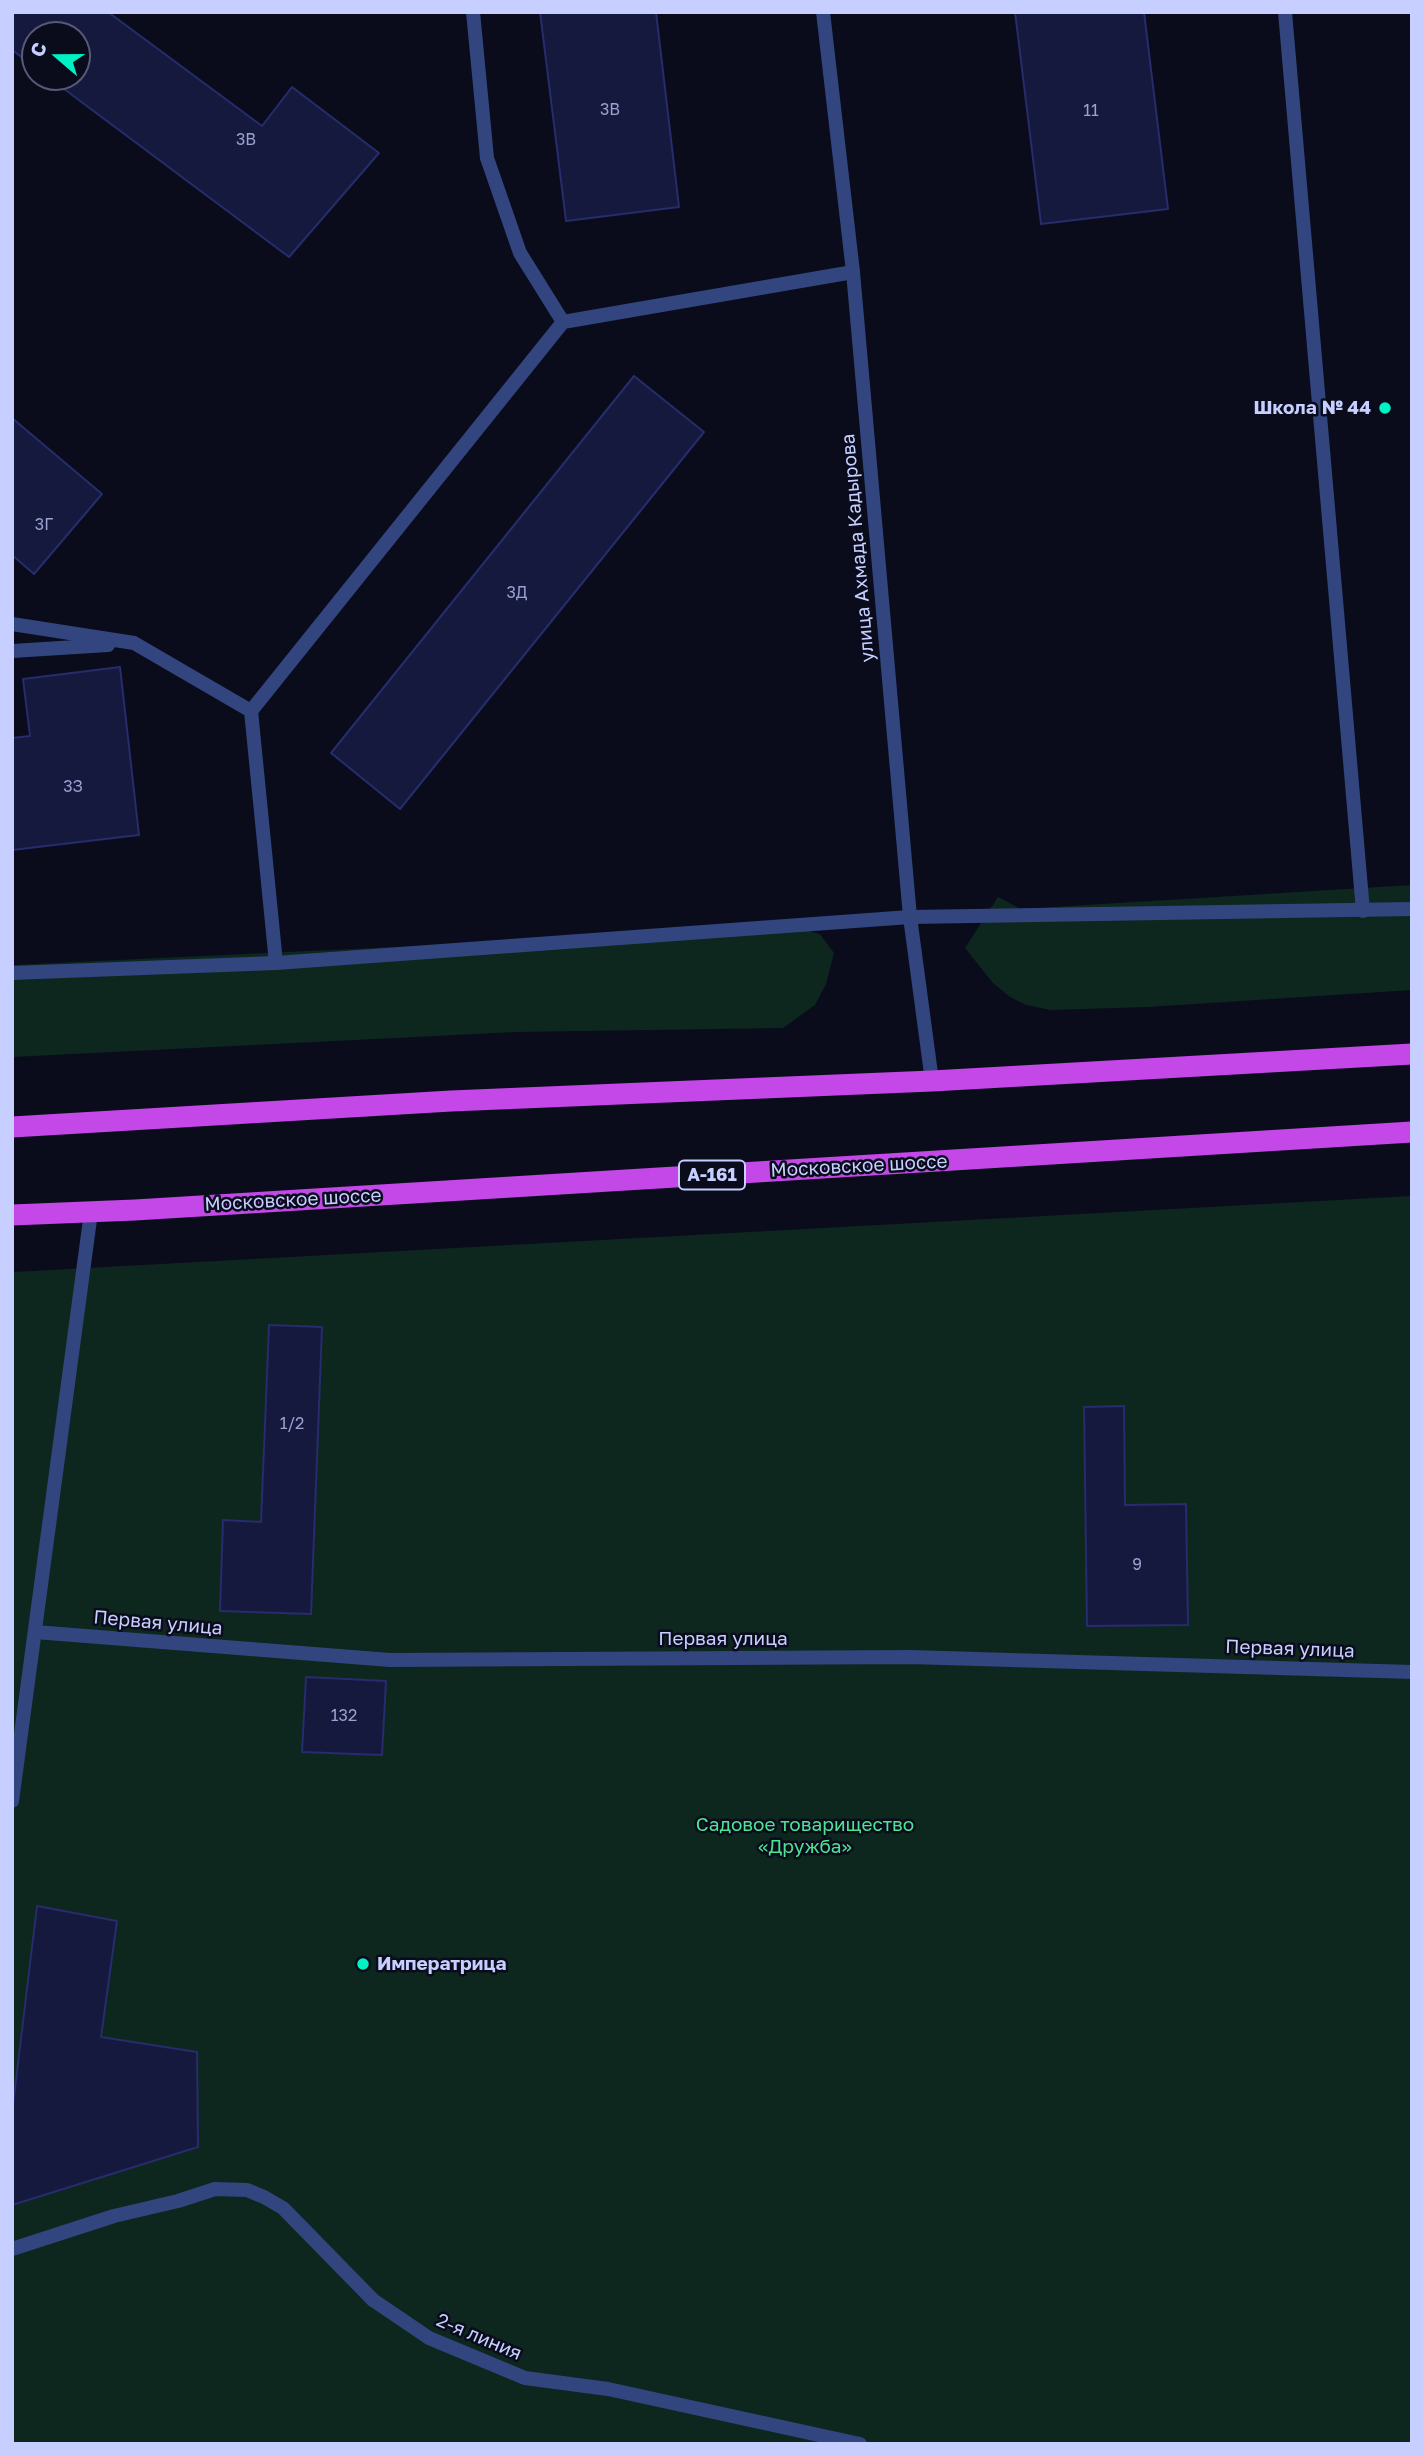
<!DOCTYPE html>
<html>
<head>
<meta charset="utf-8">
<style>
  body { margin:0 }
  #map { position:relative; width:1424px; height:2456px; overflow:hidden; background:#0a0c1c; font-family:"Golos Text",sans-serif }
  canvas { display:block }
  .frame { position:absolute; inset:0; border:14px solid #c6cfff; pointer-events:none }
  .north { position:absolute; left:21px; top:21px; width:70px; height:70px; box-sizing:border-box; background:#0a0c1c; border:2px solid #555a77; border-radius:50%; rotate:290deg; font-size:19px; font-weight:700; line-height:28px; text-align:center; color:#c6cfff }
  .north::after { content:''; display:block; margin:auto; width:24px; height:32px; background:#00f1c4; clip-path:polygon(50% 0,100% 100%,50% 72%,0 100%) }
</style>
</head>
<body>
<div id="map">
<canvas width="1424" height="2456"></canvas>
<div class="frame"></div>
<div class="north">С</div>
</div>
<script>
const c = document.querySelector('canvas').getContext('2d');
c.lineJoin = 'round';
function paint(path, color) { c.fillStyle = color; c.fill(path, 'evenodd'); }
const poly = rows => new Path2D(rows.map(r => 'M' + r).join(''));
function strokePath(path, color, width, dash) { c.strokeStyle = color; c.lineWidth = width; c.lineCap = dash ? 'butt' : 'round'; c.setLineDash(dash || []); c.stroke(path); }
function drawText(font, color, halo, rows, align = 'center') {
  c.font = font + ' "Golos Text",sans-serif'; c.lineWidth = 5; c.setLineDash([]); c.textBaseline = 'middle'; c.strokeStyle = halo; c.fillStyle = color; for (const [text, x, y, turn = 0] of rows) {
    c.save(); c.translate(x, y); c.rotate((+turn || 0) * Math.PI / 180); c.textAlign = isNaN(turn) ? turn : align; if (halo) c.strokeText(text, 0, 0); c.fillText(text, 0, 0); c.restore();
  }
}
paint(poly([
  [1412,885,1412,990,1147,1007,1051,1010,1026,1005,1010,997,993,983,965,948,998,897,1021,909],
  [797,928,820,934,834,953,826,984,815,1005,783,1028,516,1032,12,1057,12,965],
  [1412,1196,1412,2444,12,2444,14,1272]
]), '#0d271e');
const building = poly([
  [12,12,108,12,262,126,292,87,379,153,289,257,48,77,77,77,77,35,35,35,35,67,12,50,12,12],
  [540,12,656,12,679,207,566,221,540,12],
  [1015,12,1144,12,1168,209,1041,224,1015,12],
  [634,376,704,432,400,809,331,753,634,376],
  [12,418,102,494,34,574,12,555,12,418],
  [120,667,139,835,12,850,12,738,30,736,23,679,120,667],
  [269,1325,322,1327,311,1614,220,1611,223,1520,261,1522,269,1325],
  [1124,1406,1125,1505,1186,1504,1188,1625,1087,1626,1084,1407,1124,1406],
  [306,1677,386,1681,382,1755,302,1752,306,1677],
  [37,1906,117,1921,101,2037,197,2052,198,2147,12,2205,12,2113,37,1906]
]);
paint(building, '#15193e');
strokePath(building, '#262c6c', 2);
strokePath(poly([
  [473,12,487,158,520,253,563,322],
  [12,624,134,643,251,711],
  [12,651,108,645],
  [910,917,1412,909],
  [276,963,251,711,563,322,853,272]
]), '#32457e', 14);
strokePath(poly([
  [1285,12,1363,911],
  [12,973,276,963,910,917],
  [35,1632,390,1660,910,1657,1412,1672],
  [12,1801,91,1212],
  [12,2249,114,2216,178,2201,215,2189,247,2190,264,2197,283,2208,373,2300,429,2338,525,2378,608,2389,860,2444]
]), '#32457e', 14);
strokePath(poly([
  [823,12,853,272,910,917,932,1081]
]), '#32457e', 14);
strokePath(poly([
  [12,1127,451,1101,932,1081,1412,1054],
  [12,1215,135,1210,1412,1132]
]), '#c447e8', 21);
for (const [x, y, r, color] of [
  [1385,408,7,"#00f1c4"],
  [363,1964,7,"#00f1c4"]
]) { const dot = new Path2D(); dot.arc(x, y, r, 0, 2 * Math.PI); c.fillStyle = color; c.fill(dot); strokePath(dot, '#0a0c1c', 2.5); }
drawText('16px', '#9aa2cf', null, [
  ["3В",610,110],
  ["11",1091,111],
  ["3В",246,140],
  ["3Г",44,525],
  ["3Д",517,593],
  ["3З",73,787],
  ["1/2",292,1424],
  ["9",1137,1565],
  ["132",344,1716]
]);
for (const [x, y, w] of [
  [712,1175,66]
]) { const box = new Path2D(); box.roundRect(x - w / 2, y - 14.5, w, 29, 5); c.fillStyle = '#0a0c1c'; c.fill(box); strokePath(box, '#c6cfff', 2); }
drawText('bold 18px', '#c6cfff', null, [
  ["А-161",712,1175]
]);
drawText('bold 19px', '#c6cfff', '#0a0c1c', [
  ["Школа № 44",1371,408],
  ["Императрица",377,1964,"left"]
], 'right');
drawText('19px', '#c6cfff', '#0a0c1c', [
  ["улица Ахмада Кадырова",858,548,-95],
  ["Московское шоссе",859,1166,-3],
  ["Московское шоссе",293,1200,-3],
  ["Первая улица",158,1623,5],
  ["Первая улица",723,1639],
  ["Первая улица",1290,1649,2],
  ["2-я линия",479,2337,23]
]);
drawText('19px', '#4ce493', '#0a0c1c', [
  ["Садовое товарищество",805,1825],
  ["«Дружба»",805,1847]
]);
</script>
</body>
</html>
